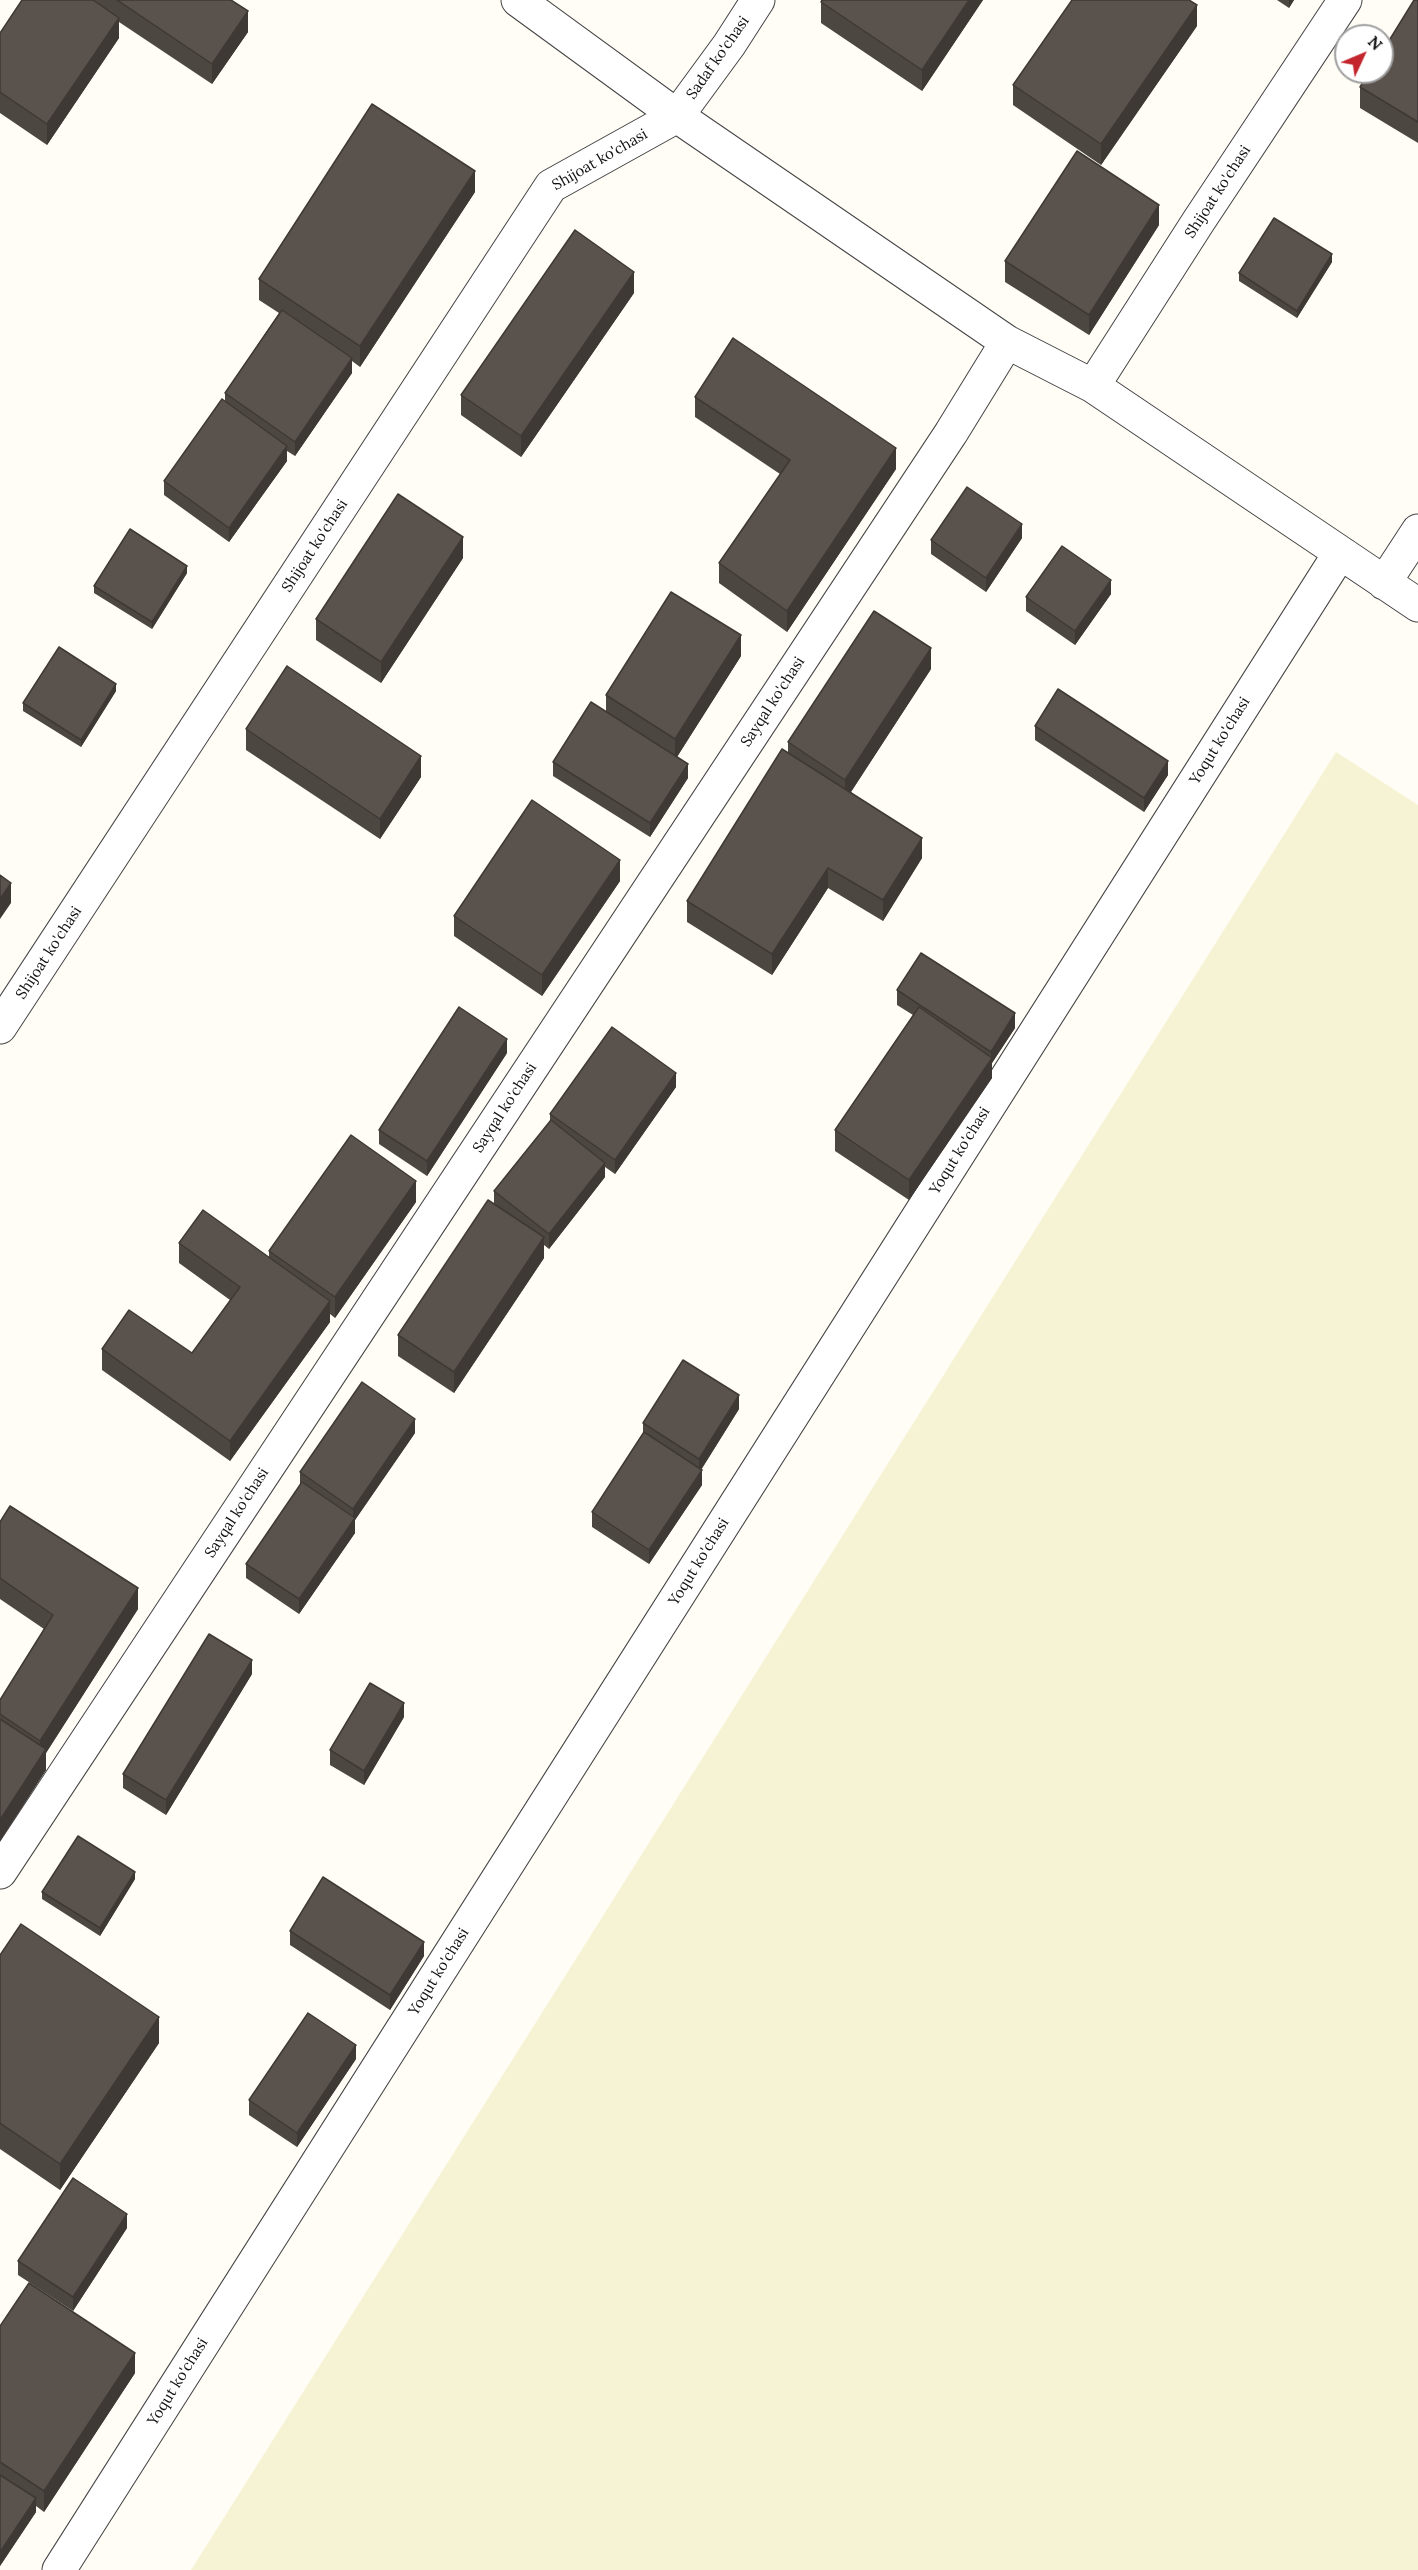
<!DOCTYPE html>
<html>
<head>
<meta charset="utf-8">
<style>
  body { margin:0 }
  #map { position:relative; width:1418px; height:2570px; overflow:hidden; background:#fffdf5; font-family:Lora,serif }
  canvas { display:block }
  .north { position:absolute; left:1334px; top:24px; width:60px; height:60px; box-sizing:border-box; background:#fff; border:2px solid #a0a0a0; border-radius:50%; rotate:46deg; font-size:16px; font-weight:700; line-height:24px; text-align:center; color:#111 }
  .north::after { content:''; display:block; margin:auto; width:21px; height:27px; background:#c4262e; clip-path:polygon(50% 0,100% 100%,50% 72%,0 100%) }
</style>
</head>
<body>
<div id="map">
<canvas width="1418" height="2570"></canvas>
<div class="north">N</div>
</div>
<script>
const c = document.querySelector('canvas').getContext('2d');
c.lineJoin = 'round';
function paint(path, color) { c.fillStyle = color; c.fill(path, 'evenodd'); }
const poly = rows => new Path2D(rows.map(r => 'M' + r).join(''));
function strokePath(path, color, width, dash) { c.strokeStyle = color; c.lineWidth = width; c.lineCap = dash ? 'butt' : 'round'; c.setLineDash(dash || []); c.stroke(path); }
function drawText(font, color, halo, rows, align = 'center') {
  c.font = font + ' Lora,serif'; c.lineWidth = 6; c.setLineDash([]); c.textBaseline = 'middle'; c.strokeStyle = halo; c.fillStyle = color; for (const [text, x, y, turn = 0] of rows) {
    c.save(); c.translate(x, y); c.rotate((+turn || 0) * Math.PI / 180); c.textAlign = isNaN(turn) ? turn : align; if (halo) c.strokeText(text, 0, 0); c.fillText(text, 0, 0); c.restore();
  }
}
paint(poly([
  [1336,752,1418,805,1418,2570,191,2570]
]), '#f6f3d4');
const minor = poly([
  [518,0,677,116,1007,342,1093,386,1418,605],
  [1093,386,1198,222,1345,0],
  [1384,583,1418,531],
  [0,1027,551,186,677,116,729,45,758,0],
  [0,1872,951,433,1007,342],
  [59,2570,1340,553]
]);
strokePath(minor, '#444', 35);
strokePath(minor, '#fff', 33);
paint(poly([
  [22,0,231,0,248,32,212,84,119,22,119,38,47,145,0,113,0,33],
  [822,0,983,0,922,91,821,23,821,2],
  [1277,0,1294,0,1289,8],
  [1418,0,1418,143,1360,108,1360,87],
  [1197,26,1101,165,1013,105,1013,85],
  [475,192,360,367,352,361,352,373,295,456,287,451,287,461,229,542,164,495,164,481,225,401,225,393,279,313,259,300,259,279],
  [1159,225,1089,335,1005,282,1005,261],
  [1332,262,1297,318,1239,281,1239,273],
  [634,293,521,457,461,415,461,395],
  [695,397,896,469,787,632,719,583,719,563,780,474,695,417],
  [1022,538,986,592,931,554,931,540],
  [463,558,381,683,316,640,316,619],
  [187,573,152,629,94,593,94,586],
  [1111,594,1075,645,1026,611,1026,597],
  [741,656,677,757,688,778,650,837,553,776,553,762,606,711,606,695],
  [931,669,851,792,922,858,883,921,828,888,772,975,687,922,687,901,788,753,788,742],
  [116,691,81,747,23,711,23,703],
  [1035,726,1168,775,1144,812,1035,740],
  [246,729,421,777,380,839,246,750],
  [620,881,542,996,454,936,454,916],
  [897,990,1015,1028,992,1063,992,1078,909,1200,835,1151,835,1130,913,1015,897,1005],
  [507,1053,427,1176,379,1144,379,1130],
  [676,1087,615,1174,605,1167,605,1177,549,1249,544,1245,544,1258,454,1393,398,1356,398,1335,494,1204,494,1191,550,1121,550,1114],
  [416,1202,335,1318,330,1314,330,1322,230,1461,102,1370,102,1349,192,1353,230,1300,179,1263,179,1243,269,1258,269,1251],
  [739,1409,701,1470,702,1485,649,1564,592,1527,592,1512,643,1434,643,1423],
  [415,1433,355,1520,355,1533,299,1614,246,1578,246,1564,300,1485,300,1472],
  [0,1522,138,1609,46,1753,46,1770,0,1841,0,1700,44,1629,0,1599],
  [252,1674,166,1815,123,1788,123,1774],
  [404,1717,364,1785,330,1765,330,1750],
  [135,1879,100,1936,42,1899,42,1892],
  [290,1931,424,1956,390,2010,290,1945],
  [0,1955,159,2043,60,2190,0,2149],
  [356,2059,297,2147,249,2115,249,2100],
  [127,2228,73,2311,18,2275,18,2261],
  [0,2326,135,2373,44,2512,36,2506,36,2512,0,2566]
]), '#4d4742');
paint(poly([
  [969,0,983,0,922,91,922,70],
  [1289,0,1294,0,1289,8],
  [1197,5,1197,26,1101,165,1101,144],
  [248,11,248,32,212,84,212,64],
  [119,18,119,38,47,145,47,124],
  [475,171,475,192,360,367,360,346],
  [1159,205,1159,225,1089,335,1089,315],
  [1332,254,1332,262,1297,318,1297,311],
  [634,272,634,293,521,457,521,436],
  [352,358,352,373,295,456,295,442],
  [287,446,287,461,229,542,229,528],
  [896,448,896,469,787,632,787,611],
  [1022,524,1022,538,986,592,986,578],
  [463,537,463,558,381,683,381,662],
  [187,566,187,573,152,629,152,622],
  [1111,580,1111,594,1075,645,1075,631],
  [741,635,741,656,675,760,675,739],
  [931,648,931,669,845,801,845,780],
  [116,684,116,691,81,747,81,740],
  [421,756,421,777,380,839,380,819],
  [1168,761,1168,775,1144,812,1144,798],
  [688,764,688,778,650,837,650,823],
  [922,838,922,858,883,921,883,900],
  [620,860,620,881,542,996,542,975],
  [828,868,828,888,772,975,772,954],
  [11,883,11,903,0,919,0,899],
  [1015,1013,1015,1028,992,1063,992,1078,909,1200,909,1180,991,1060,991,1052],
  [507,1039,507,1053,427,1176,427,1161],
  [676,1073,676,1087,615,1174,615,1160],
  [605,1163,605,1177,549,1249,549,1234],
  [416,1181,416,1202,335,1318,335,1297],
  [544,1237,544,1258,454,1393,454,1372],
  [330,1301,330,1322,230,1461,230,1441],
  [739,1395,739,1409,699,1473,699,1459],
  [415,1419,415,1433,355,1520,355,1533,299,1614,299,1599,353,1522,353,1509],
  [702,1470,702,1485,649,1564,649,1550],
  [138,1588,138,1609,46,1753,46,1770,0,1841,0,1820,40,1758,40,1741],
  [252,1660,252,1674,166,1815,166,1800],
  [404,1703,404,1717,364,1785,364,1771],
  [135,1872,135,1879,100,1936,100,1928],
  [424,1942,424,1956,390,2010,390,1995],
  [159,2017,159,2043,60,2190,60,2164],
  [356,2045,356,2059,297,2147,297,2133],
  [127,2214,127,2228,73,2311,73,2297],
  [135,2353,135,2373,44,2512,44,2491],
  [36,2498,36,2512,0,2566,0,2552]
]), '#3f3936');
const building = poly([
  [22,0,93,0,119,18,47,124,0,92,0,33,22,0],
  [117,0,231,0,248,11,212,64,117,0],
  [822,0,969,0,922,70,821,2,822,0],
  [1072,0,1189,0,1197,5,1101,144,1013,85,1072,0],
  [1414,0,1418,0,1418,122,1360,87,1369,72,1382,72,1382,52,1414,0],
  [372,104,475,171,360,346,259,279,372,104],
  [1077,151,1159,205,1089,315,1005,261,1077,151],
  [1274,218,1332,254,1297,311,1239,273,1274,218],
  [575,230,634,272,521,436,461,395,575,230],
  [282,310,352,358,295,442,225,393,282,310],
  [733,338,896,448,787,611,719,563,790,460,695,397,733,338],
  [222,399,287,446,229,528,164,481,222,399],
  [967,487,1022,524,986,578,931,540,967,487],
  [398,494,463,537,381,662,316,619,398,494],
  [130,529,187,566,152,622,94,586,130,529],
  [1062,546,1111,580,1075,631,1026,597,1062,546],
  [671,592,741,635,675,739,606,695,671,592],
  [874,611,931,648,845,780,788,742,874,611],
  [59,647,116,684,81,740,23,703,59,647],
  [287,666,421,756,380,819,246,729,287,666],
  [1058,689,1168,761,1144,798,1035,726,1058,689],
  [591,702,688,764,650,823,553,762,591,702],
  [782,749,922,838,883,900,828,868,772,954,687,901,782,749],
  [532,800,620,860,542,975,454,916,532,800],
  [0,875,11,883,0,899,0,875],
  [921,953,1015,1013,991,1052,897,990,921,953],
  [459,1007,507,1039,427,1161,379,1130,459,1007],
  [919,1007,992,1058,909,1180,835,1130,919,1007],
  [612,1027,676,1073,615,1160,550,1114,612,1027],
  [551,1120,605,1163,549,1234,494,1191,551,1120],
  [351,1135,416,1181,335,1297,269,1251,351,1135],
  [488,1200,544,1237,454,1372,398,1335,488,1200],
  [203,1210,330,1301,230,1441,102,1349,129,1310,192,1353,240,1287,179,1243,203,1210],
  [683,1360,739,1395,699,1459,643,1423,683,1360],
  [362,1382,415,1419,353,1509,300,1472,362,1382],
  [644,1432,702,1470,649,1550,592,1512,644,1432],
  [302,1482,355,1518,299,1599,246,1564,302,1482],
  [10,1506,138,1588,40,1741,0,1714,0,1700,53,1615,0,1578,0,1522,10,1506],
  [209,1634,252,1660,166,1800,123,1774,209,1634],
  [370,1683,404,1703,364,1771,330,1750,370,1683],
  [0,1719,46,1749,0,1820,0,1719],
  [78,1836,135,1872,100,1928,42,1892,78,1836],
  [323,1877,424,1942,390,1995,290,1931,323,1877],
  [21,1924,159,2017,60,2164,0,2123,0,1955,21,1924],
  [308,2013,356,2045,297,2133,249,2100,308,2013],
  [73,2178,127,2214,73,2297,18,2261,73,2178],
  [29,2283,135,2353,44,2491,0,2462,0,2326,29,2283],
  [0,2475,36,2498,0,2552,0,2475]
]);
paint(building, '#5a524d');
strokePath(building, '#3f3936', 1.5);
drawText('15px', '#111', '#fff', [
  ["Sadaf ko'chasi",718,58,-55],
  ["Shijoat ko'chasi",600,160,-30],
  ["Shijoat ko'chasi",1218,192,-57],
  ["Shijoat ko'chasi",315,546,-57],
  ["Sayqal ko'chasi",773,702,-57],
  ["Yoqut ko'chasi",1220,741,-58],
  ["Shijoat ko'chasi",49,953,-57],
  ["Sayqal ko'chasi",505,1108,-57],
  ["Yoqut ko'chasi",960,1151,-58],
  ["Sayqal ko'chasi",237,1513,-57],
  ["Yoqut ko'chasi",699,1562,-58],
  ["Yoqut ko'chasi",439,1972,-58],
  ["Yoqut ko'chasi",178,2382,-58]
]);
</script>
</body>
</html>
